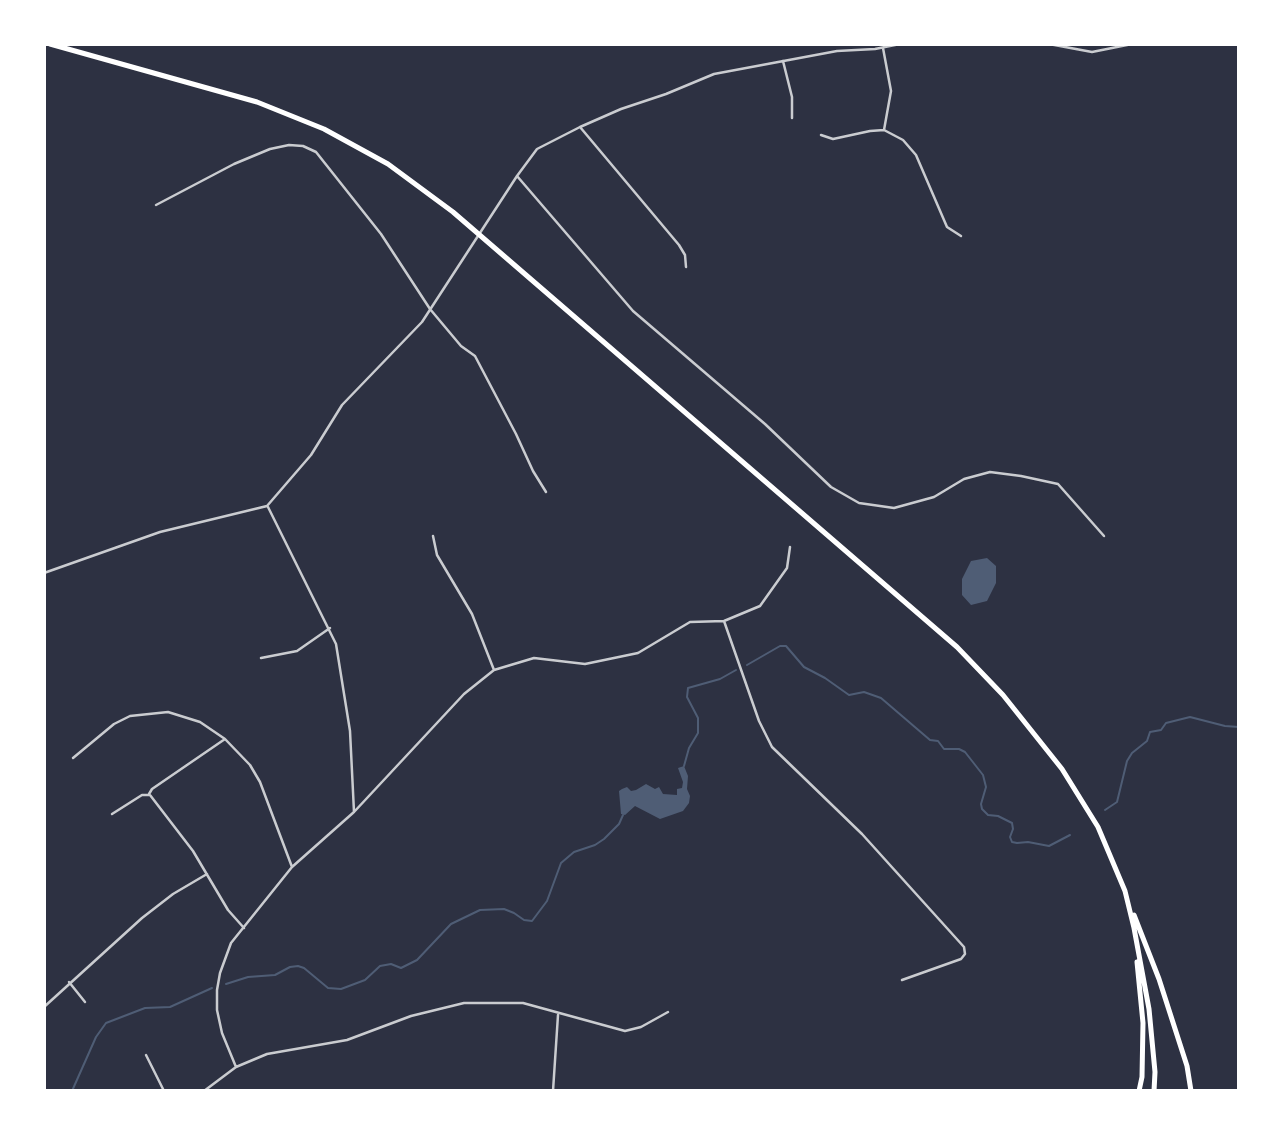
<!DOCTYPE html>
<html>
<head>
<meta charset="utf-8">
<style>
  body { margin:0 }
  #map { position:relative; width:1283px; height:1135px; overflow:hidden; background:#2d3142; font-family:"Golos Text",sans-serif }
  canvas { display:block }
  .frame { position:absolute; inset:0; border:46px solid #fff; pointer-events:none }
</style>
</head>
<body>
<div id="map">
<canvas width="1283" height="1135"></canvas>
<div class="frame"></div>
</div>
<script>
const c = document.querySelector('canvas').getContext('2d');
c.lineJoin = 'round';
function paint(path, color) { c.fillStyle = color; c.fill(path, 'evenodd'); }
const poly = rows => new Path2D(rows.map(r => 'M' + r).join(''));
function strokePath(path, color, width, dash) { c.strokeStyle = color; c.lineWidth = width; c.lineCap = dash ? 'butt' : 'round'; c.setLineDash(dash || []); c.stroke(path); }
paint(poly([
  [987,558,996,566,996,583,987,601,971,605,962,595,962,579,971,561],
  [684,766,688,776,687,789,690,796,689,803,683,811,660,819,635,806,625,815,621,814,619,791,622,789,627,787,631,791,636,790,646,784,655,789,659,787,663,794,677,795,677,789,682,788,683,782,678,768]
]), '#4f5d75');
strokePath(poly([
  [747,665,780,646,786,646,804,667,825,678,849,695,864,692,881,698,930,740,938,741,944,749,959,749,965,752,983,775,986,787,981,804,982,809,988,815,998,816,1012,823,1013,829,1010,837,1012,842,1017,843,1028,842,1049,846,1070,835],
  [684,766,689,748,698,733,698,718,687,697,688,688,720,679,736,670],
  [1105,810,1117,802,1127,761,1132,753,1147,741,1150,732,1161,730,1166,723,1190,717,1225,726,1239,727],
  [226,984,248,977,275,975,290,967,298,966,304,968,328,988,341,989,365,980,380,966,391,964,401,968,417,960,451,924,480,910,504,909,514,913,524,920,532,921,547,901,561,863,574,852,595,845,604,839,619,824,623,815],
  [72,1091,96,1037,106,1023,145,1008,170,1007,212,988]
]), '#4f5d75', 2);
strokePath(poly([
  [1049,44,1092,52,1132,44],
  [883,48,891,91,884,130],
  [783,61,792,97,792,118],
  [580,127,679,245,685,255,686,267],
  [821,135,833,139,870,131,884,130,903,140,916,155,947,227,961,236],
  [517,176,633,311,765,424,831,487,859,503,894,508,934,497,964,479,990,472,1021,476,1058,484,1104,536],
  [156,205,234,164,270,149,289,145,303,146,316,152,381,234,430,309,461,346,475,356,516,434,533,471,546,492],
  [268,507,336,644,350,731,354,812],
  [433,536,437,555,472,614,494,670],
  [44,573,160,532,267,506,311,455,342,405,422,322,517,176,537,149,580,127,621,109,666,94,714,74,837,51,875,49,900,44],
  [724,621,759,721,772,747,862,834,964,947,965,954,961,959,902,980],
  [261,658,297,651,330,628],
  [73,758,114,724,130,716,168,712,200,722,225,739,250,765,260,782,292,867],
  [149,794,152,789,225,739],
  [112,814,142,795,150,795,193,851,228,910,244,928],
  [69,982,85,1002],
  [44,1007,142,918,173,894,207,874],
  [146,1055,164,1091],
  [236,1067,267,1054,347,1040,411,1016,464,1003,523,1003,625,1031,641,1027,668,1012],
  [204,1091,236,1067,222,1033,217,1010,217,990,220,973,231,943,292,867,354,812,464,694,494,670,534,658,585,664,638,653,690,622,724,621,760,606,787,568,790,547],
  [553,1091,558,1015]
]), '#caccd0', 2.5);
strokePath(poly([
  [50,44,257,102,324,129,388,164,453,212,957,647,1003,695,1062,769,1098,827,1125,891,1134,928,1149,1009,1155,1072,1154,1091],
  [1134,915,1159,979,1187,1066,1191,1091],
  [1137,962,1143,1023,1142,1077,1139,1091]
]), '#fff', 5);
</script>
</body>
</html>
